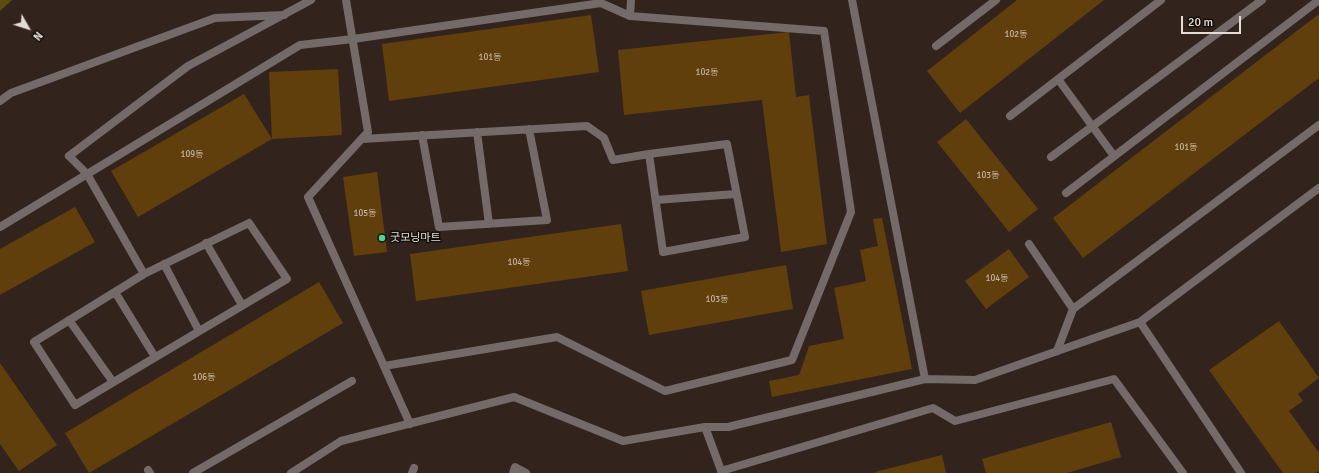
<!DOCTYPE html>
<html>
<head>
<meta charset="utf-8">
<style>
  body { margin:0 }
  #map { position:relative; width:1319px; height:473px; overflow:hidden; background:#32241d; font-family:Signika,sans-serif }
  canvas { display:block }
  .north { position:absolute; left:8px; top:8px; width:40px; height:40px; -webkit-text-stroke:3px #150f0c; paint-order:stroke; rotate:129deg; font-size:11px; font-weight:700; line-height:16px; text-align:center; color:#e5dcd7 }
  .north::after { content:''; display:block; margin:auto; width:14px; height:18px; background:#e5dcd7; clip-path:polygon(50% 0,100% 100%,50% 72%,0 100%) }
  .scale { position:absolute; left:1181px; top:16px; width:60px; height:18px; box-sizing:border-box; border:2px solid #e5dcd7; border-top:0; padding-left:5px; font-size:12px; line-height:14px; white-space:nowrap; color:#e5dcd7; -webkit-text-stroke:3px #150f0c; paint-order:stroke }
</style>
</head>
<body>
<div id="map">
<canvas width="1319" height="473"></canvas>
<div class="north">N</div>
<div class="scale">20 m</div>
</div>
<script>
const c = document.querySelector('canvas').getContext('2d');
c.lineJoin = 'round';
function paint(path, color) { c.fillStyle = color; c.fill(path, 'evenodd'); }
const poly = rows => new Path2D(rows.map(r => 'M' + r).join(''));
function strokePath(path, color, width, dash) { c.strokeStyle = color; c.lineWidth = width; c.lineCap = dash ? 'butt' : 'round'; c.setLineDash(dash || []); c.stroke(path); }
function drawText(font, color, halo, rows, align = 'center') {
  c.font = font + ' Signika,"Noto Sans KR",sans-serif'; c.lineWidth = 3; c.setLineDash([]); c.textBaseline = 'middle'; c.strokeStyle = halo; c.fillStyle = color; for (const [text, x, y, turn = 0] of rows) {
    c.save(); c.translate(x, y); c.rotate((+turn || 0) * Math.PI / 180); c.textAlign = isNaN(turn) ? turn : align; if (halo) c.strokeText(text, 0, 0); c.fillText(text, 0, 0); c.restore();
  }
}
paint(poly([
  [0,0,12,0,0,11]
]), '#5b4c10');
paint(poly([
  [1017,0,1104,0,960,113,927,71],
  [1319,14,1319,78,1083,258,1053,218],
  [591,15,599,72,389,101,382,44],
  [789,32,796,97,809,95,827,244,781,252,762,100,624,115,618,50],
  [338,69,342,135,272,139,269,72],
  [244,94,272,139,138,217,111,171],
  [966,119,1038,209,1009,232,937,142],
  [377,172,387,252,354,256,343,177],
  [75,207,95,242,0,295,0,249],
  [882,218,912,369,772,397,769,381,799,375,809,346,844,339,834,288,866,281,860,250,878,246,873,219],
  [621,224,628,271,416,301,410,254],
  [1009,249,1029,277,986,309,965,281],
  [786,265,793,309,649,335,641,291],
  [319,282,343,323,89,473,65,433],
  [1279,321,1319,378,1298,394,1303,401,1289,411,1319,453,1319,471,1315,473,1283,473,1209,370],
  [0,363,57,445,19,471,0,444],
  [1111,422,1121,457,1067,473,986,473,982,459],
  [942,455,946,473,876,473,875,472]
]), '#613f0c');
strokePath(poly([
  [630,16,631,0],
  [936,46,996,0],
  [1058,79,1114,156],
  [1010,116,1161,0],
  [477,132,489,224],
  [422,135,439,227,547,220,529,129],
  [362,139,587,126,604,138,613,160,649,154,727,144,745,237,663,252,649,154],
  [69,156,87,174,144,274],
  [1051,157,1262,0],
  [1066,193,1319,0],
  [656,200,736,194],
  [249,223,287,279,75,405,34,342,144,274,249,223],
  [0,227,300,45,353,39,601,3,630,16,824,31,851,212,792,360,665,391,557,337,384,366],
  [206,243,242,305],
  [1029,244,1073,309,1057,351],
  [164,264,199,331],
  [115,292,155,357],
  [1073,309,1319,125],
  [69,320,113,382],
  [705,427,722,473],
  [148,470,150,473],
  [721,471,933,408,955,421,1114,379,1183,473],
  [193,473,352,381],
  [412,473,414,468],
  [513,473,515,467,526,473]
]), '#736a69', 8);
strokePath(poly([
  [346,0,368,132,308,197,410,424],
  [852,0,925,379],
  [0,101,11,93,215,18,284,15],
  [69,156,188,66,311,0],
  [1140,322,1241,473],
  [291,473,341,441,514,397,623,441,705,427,728,427,925,379,975,380,1140,322,1319,188]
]), '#736a69', 8);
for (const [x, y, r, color] of [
  [382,238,4,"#52d397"]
]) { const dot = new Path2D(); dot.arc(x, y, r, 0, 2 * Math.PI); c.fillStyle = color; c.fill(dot); strokePath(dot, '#150f0c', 1.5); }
drawText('9px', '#c4b5a4', null, [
  ["102동",1016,35],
  ["101동",490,58],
  ["102동",707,73],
  ["101동",1186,148],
  ["109동",192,155],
  ["103동",988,176],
  ["105동",365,214],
  ["104동",519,263],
  ["104동",997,279],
  ["103동",717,300],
  ["106동",204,378]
]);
drawText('11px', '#e5dcd7', '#150f0c', [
  ["굿모닝마트",390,238]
], 'left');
</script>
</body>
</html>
